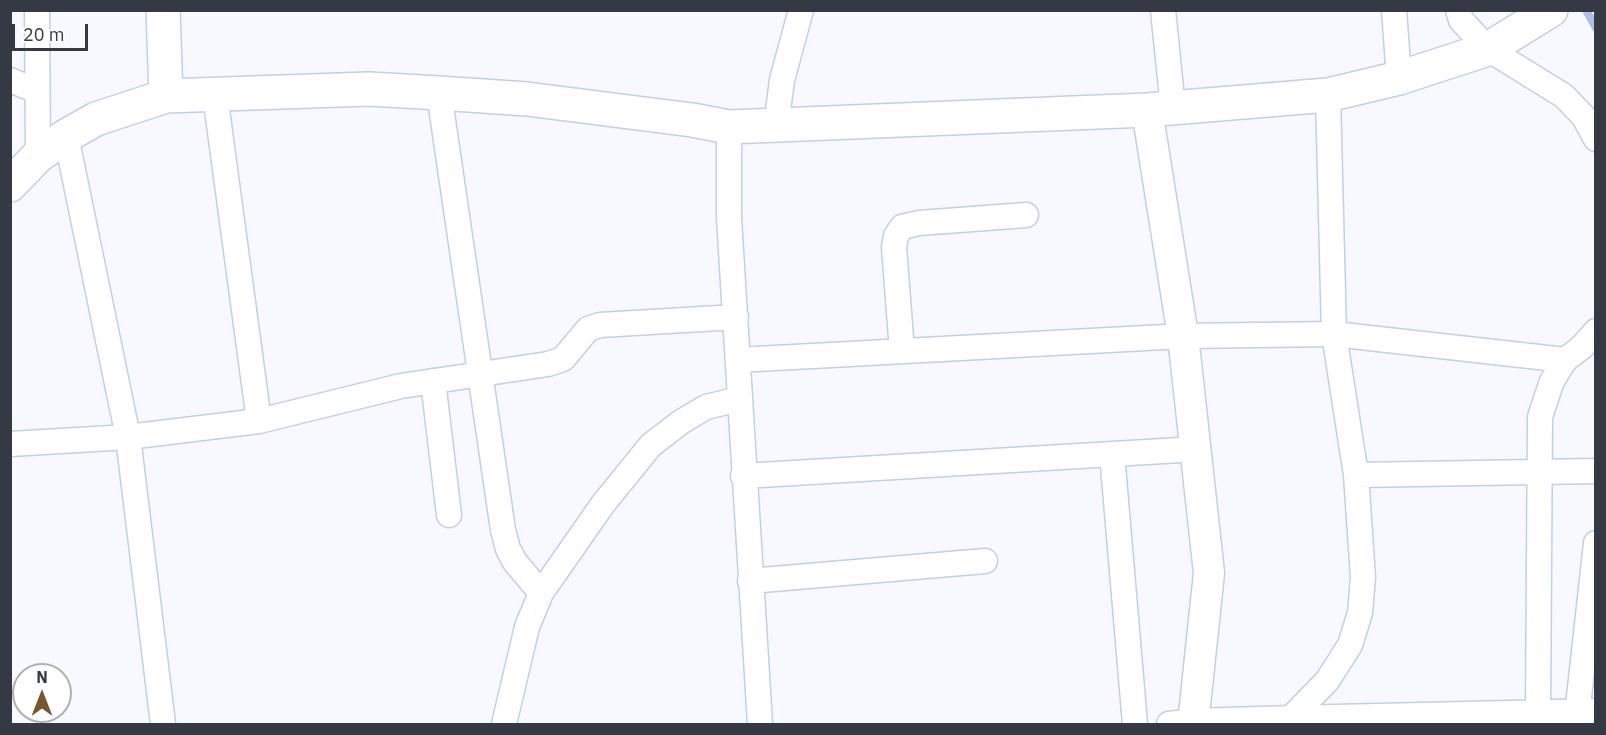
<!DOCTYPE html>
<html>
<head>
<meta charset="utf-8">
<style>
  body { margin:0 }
  #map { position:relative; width:1606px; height:735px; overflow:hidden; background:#f7f9ff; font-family:"IBM Plex Sans",sans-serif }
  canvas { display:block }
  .frame { position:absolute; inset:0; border:12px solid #343944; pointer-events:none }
  .north { position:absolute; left:12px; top:663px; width:60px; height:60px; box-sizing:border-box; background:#fff; border:2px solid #aeb0b4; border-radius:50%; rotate:0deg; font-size:16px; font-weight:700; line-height:24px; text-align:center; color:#343944 }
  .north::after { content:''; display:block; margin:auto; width:21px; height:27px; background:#79562e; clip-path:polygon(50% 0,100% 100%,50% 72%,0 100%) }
  .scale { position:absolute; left:12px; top:24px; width:76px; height:27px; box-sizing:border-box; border:3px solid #343944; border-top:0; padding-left:8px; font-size:18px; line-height:21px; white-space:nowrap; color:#343944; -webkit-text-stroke:4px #fff; paint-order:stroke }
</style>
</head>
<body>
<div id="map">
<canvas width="1606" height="735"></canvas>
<div class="frame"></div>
<div class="north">N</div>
<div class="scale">20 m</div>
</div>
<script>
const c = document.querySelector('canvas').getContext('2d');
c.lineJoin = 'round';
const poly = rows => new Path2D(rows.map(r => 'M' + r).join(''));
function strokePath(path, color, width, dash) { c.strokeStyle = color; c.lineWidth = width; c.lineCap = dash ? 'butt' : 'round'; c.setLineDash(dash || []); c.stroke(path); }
strokePath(poly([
  [1586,10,1596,28]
]), '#adbfe7', 8);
const minor = poly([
  [37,10,38,156],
  [1163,10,1173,108],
  [1394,10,1399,78],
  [1458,10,1461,20,1488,49,1564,96,1584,117,1596,139],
  [10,80,37,91],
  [439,93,503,530,508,549,515,562,541,593],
  [215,95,259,421],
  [776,126,782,80,801,10],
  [729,127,729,218,760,724],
  [66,136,128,437,163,724],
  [902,351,894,247,896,236,902,227,919,223,1026,215],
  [738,360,1183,336,1334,334,1565,360],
  [433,381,449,515],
  [10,444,128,437,259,421,401,386,548,364,563,359,588,329,600,325,736,317],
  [1112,454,1135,724],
  [1356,475,1596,471],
  [743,476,1197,449],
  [750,581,985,561],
  [1538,713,1540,417,1552,381,1565,360,1582,347,1596,331],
  [1291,718,1327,681,1350,645,1360,613,1363,577,1356,475,1334,334,1328,95],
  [504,724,527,627,541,593,603,504,651,445,681,422,706,407,739,399],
  [1169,724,1194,721,1291,718,1596,711],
  [1576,724,1596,543]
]);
const tertiary = poly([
  [1147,110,1183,336,1209,573,1193,724]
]);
const secondary = poly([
  [163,10,166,96],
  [10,185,38,156,66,136,96,119,166,96,369,89,439,93,527,99,692,120,729,127,1147,110,1328,95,1399,78,1488,49,1551,10]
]);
strokePath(minor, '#c2ceea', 27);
strokePath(tertiary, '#c2ceea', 33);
strokePath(secondary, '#c2ceea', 36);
strokePath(minor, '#fff', 24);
strokePath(tertiary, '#fff', 30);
strokePath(secondary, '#fff', 33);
</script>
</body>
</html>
